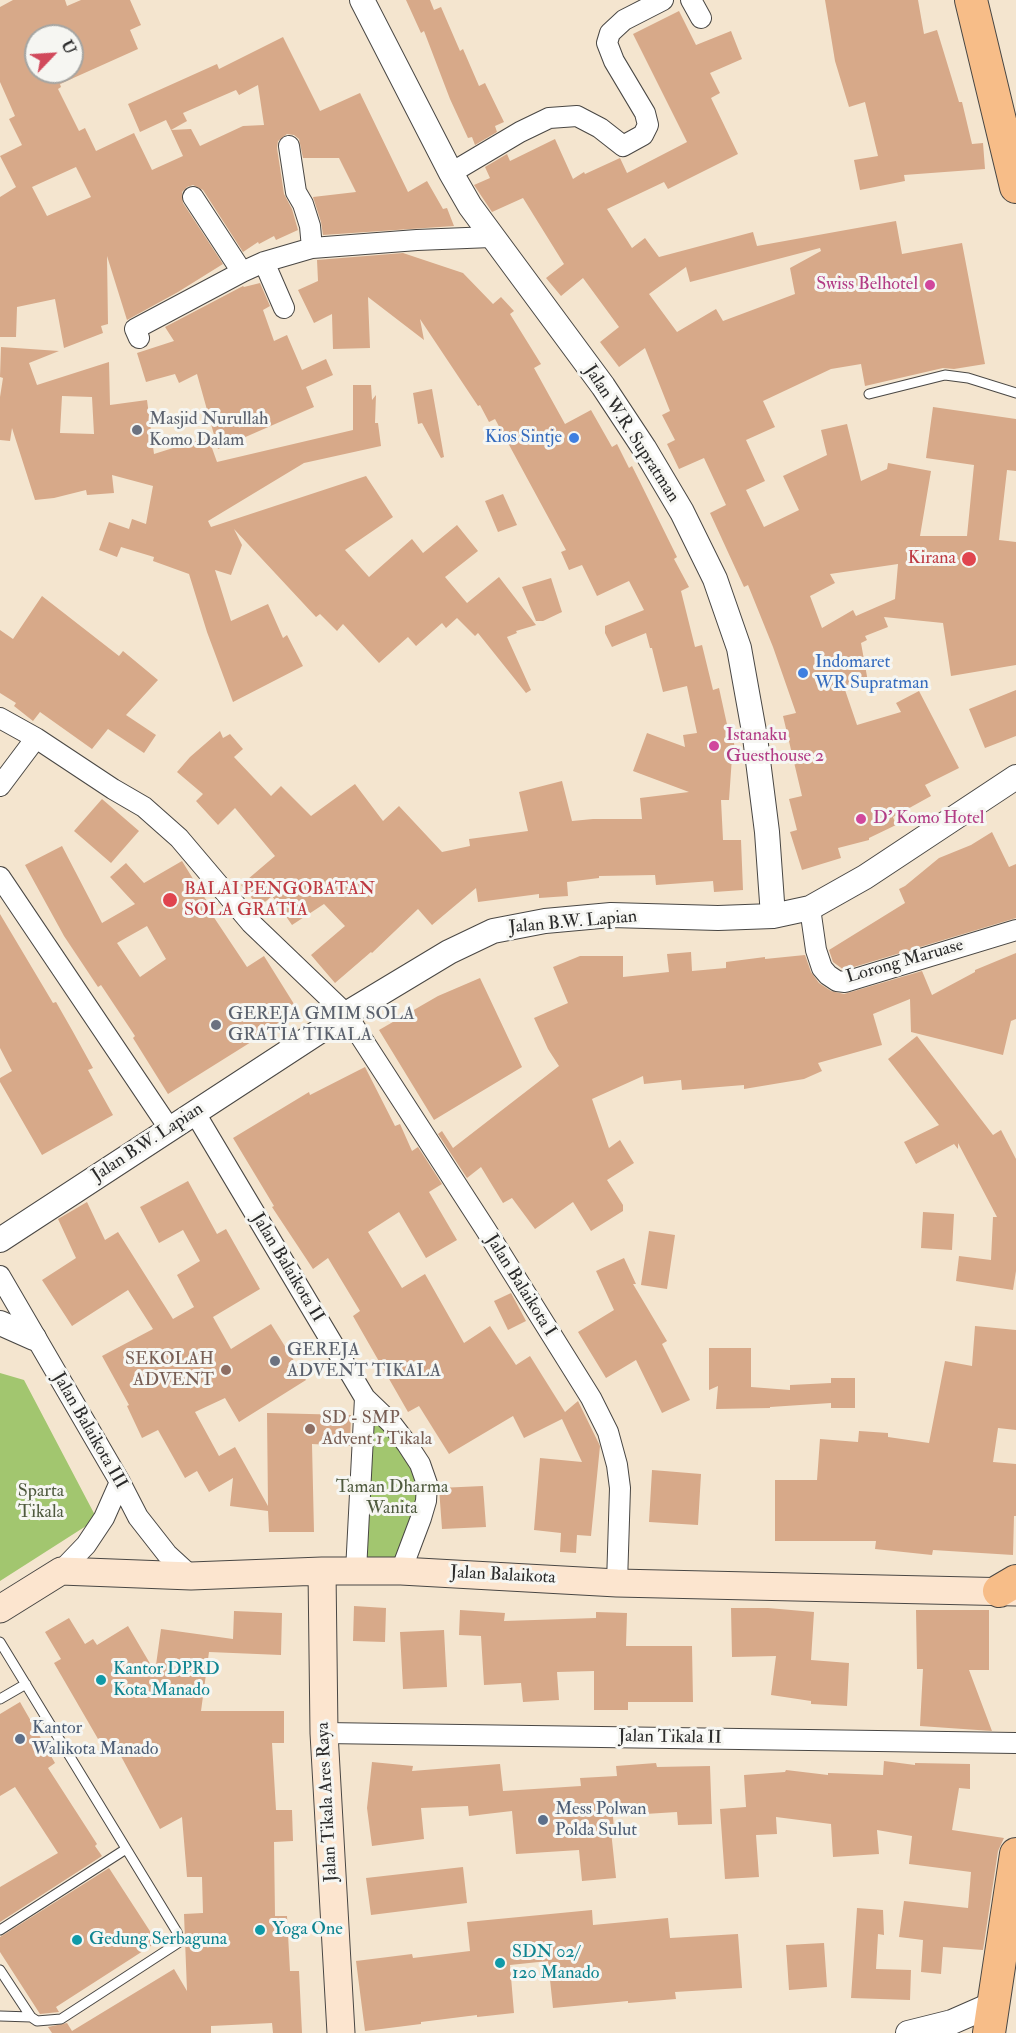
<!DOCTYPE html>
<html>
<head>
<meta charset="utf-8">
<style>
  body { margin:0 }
  #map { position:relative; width:1016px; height:2033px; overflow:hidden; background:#f4e5cf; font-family:"IM FELL Double Pica",serif }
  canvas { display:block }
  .north { position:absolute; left:24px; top:24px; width:60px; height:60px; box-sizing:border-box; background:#f6f6f2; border:2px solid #a5a5a2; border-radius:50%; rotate:65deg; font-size:16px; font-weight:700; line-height:24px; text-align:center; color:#2b2b2b }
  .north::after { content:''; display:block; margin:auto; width:21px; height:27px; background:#d1495b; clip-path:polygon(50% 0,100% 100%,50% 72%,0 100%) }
</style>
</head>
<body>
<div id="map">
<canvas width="1016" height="2033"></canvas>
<div class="north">U</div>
</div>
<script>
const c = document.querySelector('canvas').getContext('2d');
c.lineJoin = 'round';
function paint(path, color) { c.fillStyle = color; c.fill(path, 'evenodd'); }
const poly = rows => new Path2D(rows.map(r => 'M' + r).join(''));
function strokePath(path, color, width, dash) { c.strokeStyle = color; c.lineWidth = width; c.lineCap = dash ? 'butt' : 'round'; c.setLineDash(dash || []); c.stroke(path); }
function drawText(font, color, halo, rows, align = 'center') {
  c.font = font + ' "IM FELL Double Pica",serif'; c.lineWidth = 6; c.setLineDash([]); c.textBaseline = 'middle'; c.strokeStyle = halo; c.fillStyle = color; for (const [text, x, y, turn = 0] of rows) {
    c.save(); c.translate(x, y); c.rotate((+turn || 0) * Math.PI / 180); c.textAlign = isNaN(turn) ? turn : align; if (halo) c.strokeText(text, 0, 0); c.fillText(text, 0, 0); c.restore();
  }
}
paint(poly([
  [0,1373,24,1380,97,1519,0,1581],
  [368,1406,422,1479,399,1565,358,1565]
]), '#a2c66f');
paint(poly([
  [13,0,65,0,67,6,81,0,130,0,141,25,130,30,138,49,60,84,61,87,58,89,79,131,85,128,96,151,134,133,152,170,183,156,171,130,191,129,200,146,243,126,264,125,258,85,239,95,236,90,183,113,187,121,171,130,166,120,140,132,128,104,217,64,219,69,283,37,320,111,360,93,408,192,427,181,443,209,447,208,454,226,323,235,321,222,313,197,356,192,339,158,303,158,299,139,294,135,287,134,278,141,277,148,284,194,292,209,298,230,276,240,274,236,259,244,258,242,243,252,203,190,193,185,187,187,182,192,183,203,223,264,178,292,127,320,107,256,108,324,101,326,103,333,64,348,55,299,17,307,16,337,0,337,0,197,16,187,0,156,22,145,9,119,15,116,0,82,0,7],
  [36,36,72,36,72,72,36,72],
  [76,167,91,197,47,216,32,187],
  [406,0,430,0,434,10,441,7,460,51,463,49,479,86,485,83,504,122,495,126,497,132,475,145,472,137,468,138,450,99,424,31,421,33],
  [825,0,918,0,924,34,937,30,959,102,962,102,972,144,983,143,985,169,904,175,905,181,860,190,854,160,878,156,865,102,849,107,835,61],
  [679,11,696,45,731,31,742,59,710,73,720,93,711,98,738,154,668,189,664,182,607,209,632,248,645,238,659,257,753,232,757,246,896,221,902,254,962,243,985,364,954,369,943,368,865,386,861,364,831,369,763,401,775,427,746,440,765,481,746,490,764,527,799,510,783,476,827,455,821,430,847,424,861,481,887,469,888,463,931,471,920,536,967,536,974,465,926,458,933,407,1016,419,1016,471,1007,470,999,540,1016,542,1016,665,951,676,943,623,884,617,888,627,865,636,867,640,861,643,868,682,844,687,857,725,901,712,896,703,919,691,959,768,925,785,931,796,893,817,896,825,869,838,869,840,838,848,841,858,802,870,790,832,797,830,789,799,802,796,783,716,796,713,773,647,748,585,744,587,710,513,726,505,704,458,679,469,667,444,675,440,662,415,670,411,645,348,619,367,600,342,619,327,583,278,561,296,546,278,564,264,523,198,492,212,474,185,490,178,485,167,507,154,510,161,555,139,573,179,584,172,585,174,620,158,627,173,687,142,633,34],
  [820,248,821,251,790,268,795,294,723,321,716,309,677,332,649,294,686,267,690,282],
  [898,564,895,599,856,616,853,610,822,628,810,596,835,583,830,574],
  [403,253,463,273,493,304,501,297,514,311,510,314,541,364,534,368,565,424,591,410,612,447,617,444,629,468,632,466,639,480,677,557,674,559,689,587,681,591,695,647,702,645,713,690,719,688,728,729,732,729,736,757,732,757,729,800,721,800,723,840,741,840,743,890,714,892,713,881,656,885,655,875,599,876,599,878,567,882,568,896,539,898,539,894,478,902,476,888,432,925,418,909,372,953,371,952,335,983,311,955,345,926,324,904,292,925,272,896,259,907,241,885,275,856,235,808,218,825,196,801,203,794,177,772,190,757,220,731,223,738,230,734,243,749,234,757,271,796,281,786,311,816,355,784,383,821,399,806,442,852,470,846,469,839,528,831,519,792,562,781,572,821,593,819,642,819,640,798,689,792,633,771,647,733,685,747,683,735,697,733,687,686,663,692,652,648,650,648,646,633,612,647,605,633,605,626,644,610,629,581,597,596,582,565,569,570,561,552,566,550,495,419,489,422,480,405,478,406,420,319,424,340,368,297,370,348,333,349,332,314,314,323,298,290,318,281,317,260],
  [260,283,270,306,263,310,274,341,287,335,302,370,326,359,333,375,306,387,314,407,218,449,197,374,179,383,175,374,146,382,137,353,174,341,165,327,243,286,244,287],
  [1,347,59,351,29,363,37,385,109,362,110,405,147,400,154,454,208,437,217,462,353,430,353,385,371,385,372,400,376,395,375,423,378,423,381,446,304,463,208,521,211,527,366,476,393,517,345,550,369,577,412,539,423,553,457,525,478,551,445,577,467,603,499,577,536,625,516,631,517,633,507,637,531,690,526,693,478,633,475,636,457,618,446,628,442,623,416,646,408,637,379,663,343,624,337,631,320,614,316,617,234,529,242,545,231,575,215,570,231,621,268,604,283,638,287,635,303,666,233,702,207,632,189,574,153,561,154,557,121,547,117,557,99,550,109,522,129,529,132,519,146,524,153,486,112,475,114,493,87,495,86,490,54,498,35,500,12,428,10,441,0,440,0,397,3,378,0,377],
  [62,396,92,397,94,434,60,433],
  [432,389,444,457,441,458,422,423,418,424,413,393],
  [503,494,517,525,498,532,485,501],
  [551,578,562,612,543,621,536,621,522,587],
  [42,596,119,656,123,651,158,680,126,715,156,735,144,753,108,729,92,749,40,712,33,721,14,706,16,703,0,693,0,630,13,639],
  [1016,690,1016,736,985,748,969,709],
  [102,799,139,831,111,863,74,831],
  [992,832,1009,867,1016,864,1016,918,844,970,833,962,829,950,905,903,899,889,905,886,939,858,971,845],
  [62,846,102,923,135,904,110,877,126,863,144,883,182,861,211,908,209,910,247,967,264,956,299,1012,168,1094,133,1038,135,1036,101,985,98,987,64,936,25,865],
  [147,926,166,959,140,977,117,943],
  [0,914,53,1003,56,1002,72,1030,93,1068,88,1070,113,1115,42,1155,0,1082,0,1078,12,1071,0,1048],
  [691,952,692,971,726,968,726,962,765,957,765,959,805,955,811,972,819,983,831,991,844,994,922,971,932,995,975,972,975,970,1016,953,1016,1019,1011,1021,1003,1055,911,1032,910,999,873,1014,882,1045,818,1063,822,1071,804,1079,744,1089,744,1085,682,1090,681,1080,644,1084,643,1076,592,1099,609,1148,620,1140,634,1163,607,1180,623,1205,623,1211,591,1231,573,1202,535,1229,512,1198,503,1203,481,1167,467,1178,438,1134,442,1131,453,1148,559,1066,548,1049,534,1018,568,1003,553,967,580,956,623,956,623,977,669,972,667,954],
  [480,978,522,1067,434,1120,379,1030,438,996],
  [917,1036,993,1135,1001,1130,1016,1159,1016,1271,1013,1290,956,1281,959,1256,991,1260,993,1217,997,1217,958,1143,958,1149,954,1144,916,1164,904,1142,939,1125,888,1059],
  [365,1067,395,1126,400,1124,412,1151,418,1147,442,1184,429,1192,457,1240,426,1258,399,1212,368,1232,402,1288,425,1274,464,1343,490,1326,516,1365,530,1356,565,1412,578,1401,600,1446,591,1536,577,1535,576,1553,560,1552,561,1533,534,1530,540,1458,582,1462,562,1419,524,1438,513,1416,449,1454,419,1406,408,1412,353,1316,360,1311,328,1258,313,1269,272,1207,274,1206,233,1138,309,1092,310,1095],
  [188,1181,217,1234,226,1229,260,1289,213,1317,231,1349,271,1324,306,1380,239,1422,225,1398,195,1412,219,1456,235,1447,268,1506,267,1413,351,1415,350,1446,312,1444,314,1532,269,1532,268,1511,230,1506,233,1478,209,1492,197,1471,185,1478,158,1430,142,1438,127,1406,129,1405,102,1356,153,1329,128,1290,72,1326,42,1280,76,1258,58,1219,87,1202,105,1240,118,1232,173,1319,194,1307,177,1275,200,1261,183,1230,159,1243,140,1207],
  [923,1212,954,1214,952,1250,921,1248],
  [649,1231,675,1235,667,1289,641,1285],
  [624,1258,636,1284,633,1284,667,1341,662,1344,690,1400,662,1413,636,1360,606,1378,578,1332,614,1310,596,1271],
  [511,1293,526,1321,508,1330,494,1301],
  [975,1326,1016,1330,1016,1430,998,1428,993,1462,1016,1464,1016,1516,1014,1516,1013,1555,933,1550,932,1555,875,1549,876,1541,775,1541,775,1480,817,1480,820,1439,858,1442,859,1431,888,1433,888,1437,929,1443,945,1361,972,1366],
  [709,1348,751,1348,751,1387,790,1390,790,1385,831,1383,831,1378,855,1378,855,1408,831,1408,831,1403,770,1407,770,1408,716,1409,718,1386,709,1390],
  [652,1470,701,1474,698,1525,649,1522],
  [483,1486,486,1527,442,1529,439,1488],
  [354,1606,386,1608,385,1642,353,1641],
  [731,1608,768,1608,814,1612,811,1660,849,1663,847,1706,811,1704,811,1701,771,1695,776,1656,732,1657],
  [460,1610,505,1613,504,1621,596,1618,596,1612,627,1613,626,1646,692,1646,693,1702,628,1702,628,1710,594,1710,594,1671,557,1672,559,1700,523,1702,521,1683,484,1685,481,1636,459,1635],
  [916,1610,989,1610,989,1670,969,1670,992,1731,920,1726,923,1669,917,1669],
  [234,1611,282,1613,281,1655,209,1652,201,1711,284,1711,284,1743,272,1743,276,1810,292,1810,293,1841,274,1842,275,1916,287,1916,290,1971,299,1971,302,2033,273,2033,272,2023,211,2026,211,2033,52,2033,48,2027,67,2023,72,2031,174,1969,187,1991,184,1914,203,1913,202,1877,187,1877,182,1817,160,1829,115,1745,105,1751,54,1663,61,1659,45,1632,69,1618,85,1644,93,1639,97,1645,128,1626,155,1672,161,1629,233,1639],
  [444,1630,447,1687,403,1689,400,1632],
  [20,1702,55,1763,48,1768,97,1844,95,1846,102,1856,0,1922,0,1887,58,1853,15,1787,0,1796,0,1714],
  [884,1761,915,1765,915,1763,970,1764,970,1789,959,1788,952,1830,1004,1838,998,1851,983,1950,943,1947,941,1974,921,1972,923,1940,899,1937,904,1901,968,1908,971,1872,909,1864,912,1836,877,1830,879,1854,833,1857,831,1824,776,1817,777,1834,756,1835,759,1877,725,1879,720,1809,746,1807,744,1775,785,1772,786,1770,828,1775,828,1773,883,1775],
  [372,1762,413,1766,412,1771,500,1764,503,1791,581,1786,580,1778,617,1776,616,1766,656,1763,657,1767,710,1766,712,1824,678,1825,677,1812,613,1816,614,1830,611,1831,616,1878,582,1881,579,1850,516,1854,512,1811,469,1816,468,1806,421,1808,424,1839,372,1846,367,1808],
  [463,1867,467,1903,371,1915,366,1878],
  [109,1868,157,1942,56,2007,59,2012,40,2014,0,1952,0,1937],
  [857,1908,883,1910,884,1935,878,1934,876,1969,911,1970,910,2000,851,1998],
  [592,1910,593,1925,668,1918,670,1938,738,1934,742,1988,675,1992,676,1999,628,2003,628,2001,553,2008,548,1961,510,1965,514,2013,477,2017,477,2015,421,2022,421,2024,365,2031,356,1961,412,1954,413,1958,470,1951,467,1922],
  [824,1943,827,1987,789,1990,786,1945]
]), '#d7a989');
const service = poly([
  [869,394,945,375,968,378,1016,393],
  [0,1642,177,1932,179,1940,178,1943,61,2019,37,2021,31,2017,0,1970],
  [0,1699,26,1684],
  [0,1930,126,1849],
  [0,2016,31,2017]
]);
const minor = poly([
  [691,0,701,18],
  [289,146,296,192,303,204,310,226,312,248],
  [451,173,520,132,549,118,577,116,600,128,623,146,643,135,648,125,645,113,614,61,607,43,610,33,624,20,663,0],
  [193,197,242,272],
  [264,262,284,308],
  [139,338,135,329,242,272,264,262,312,248,417,240,491,237],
  [0,718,36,738,113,789,144,807,179,838,251,923,346,1014,486,1230,591,1398,608,1432,617,1465,620,1488,617,1583],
  [0,786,36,738],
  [0,877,169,1128],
  [810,908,816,950,822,968,828,975,837,981,845,982,1016,930],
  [195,1113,365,1398,356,1571],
  [0,1276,120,1482,138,1517,167,1554,191,1576],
  [365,1398,391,1423,407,1444,420,1464,427,1484,426,1501,421,1518,401,1571],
  [61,1571,86,1545,104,1518,120,1482],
  [324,1733,1016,1743]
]);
const tertiary = poly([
  [362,0,451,173,470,206,603,386,644,448,682,512,715,579,739,648,755,737,767,832,773,916],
  [0,1240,346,1014,449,952,493,931,545,921,611,915,718,918,773,916,810,908,865,877,1016,777],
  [0,1323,34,1338],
  [908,2033,952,2022,993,2004]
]);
const secondary = poly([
  [322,1571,324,1733,341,2033],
  [0,1609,61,1571,191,1576,322,1571,401,1571,617,1583,1016,1592]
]);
const trunk = poly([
  [971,0,1016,187],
  [999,1591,1016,1581],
  [989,2033,1016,1854]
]);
strokePath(service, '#494744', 11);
strokePath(minor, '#494744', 22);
strokePath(tertiary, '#494744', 26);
strokePath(secondary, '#494744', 29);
strokePath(trunk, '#494744', 34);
strokePath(service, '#fff', 9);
strokePath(minor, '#fff', 20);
strokePath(tertiary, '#fff', 24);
strokePath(secondary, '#fce5cf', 27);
strokePath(trunk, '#f7bd88', 32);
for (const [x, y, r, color] of [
  [930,285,6,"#d1479c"],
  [137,430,6,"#6b7280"],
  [574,438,6,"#3f7fe0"],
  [969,559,8,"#e0444e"],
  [803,673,6,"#3f7fe0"],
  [714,746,6,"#d1479c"],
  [861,819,6,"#d1479c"],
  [170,900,8,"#e0444e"],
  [216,1025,6,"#6b7280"],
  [275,1361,6,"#6b7280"],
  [226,1370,6,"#8d6e63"],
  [310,1429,6,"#8d6e63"],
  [101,1680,6,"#0f9aa8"],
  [20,1739,6,"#5c6f8a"],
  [543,1820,6,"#5c6f8a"],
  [260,1930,6,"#0f9aa8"],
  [77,1940,6,"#0f9aa8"],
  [500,1963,6,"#0f9aa8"]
]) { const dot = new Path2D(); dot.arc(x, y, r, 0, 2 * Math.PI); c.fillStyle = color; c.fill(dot); strokePath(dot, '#f6f6f2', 2); }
drawText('18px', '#b23c85', '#f6f6f2', [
  ["Swiss Belhotel",918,285,"right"],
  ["Istanaku",726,736],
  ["Guesthouse 2",726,757],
  ["D' Komo Hotel",873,819]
], 'left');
drawText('18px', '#5b616d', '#f6f6f2', [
  ["Masjid Nurullah",149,420],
  ["Komo Dalam",149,441],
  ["GEREJA GMIM SOLA",228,1015],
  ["GRATIA TIKALA",228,1036],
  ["GEREJA",287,1351],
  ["ADVENT TIKALA",287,1372]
], 'left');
drawText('18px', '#2b2b2b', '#f6f6f2', [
  ["Jalan W.R. Supratman",631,434,57],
  ["Jalan B.W. Lapian",573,923,-5],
  ["Lorong Maruase",905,962,-16],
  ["Jalan B.W. Lapian",148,1143,-33],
  ["Jalan Balaikota II",287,1268,59],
  ["Jalan Balaikota I",520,1286,58],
  ["Jalan Balaikota III",89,1431,60],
  ["Jalan Balaikota",503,1576,3],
  ["Jalan Tikala II",670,1738,1],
  ["Jalan Tikala Ares Raya",328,1802,-93]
]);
drawText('18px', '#366cbe', '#f6f6f2', [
  ["Kios Sintje",562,438],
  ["Indomaret",815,663,"left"],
  ["WR Supratman",815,684,"left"]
], 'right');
drawText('18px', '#be3a42', '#f6f6f2', [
  ["Kirana",956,559],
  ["BALAI PENGOBATAN",184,890,"left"],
  ["SOLA GRATIA",184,911,"left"]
], 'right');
drawText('18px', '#785e54', '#f6f6f2', [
  ["SEKOLAH",214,1360],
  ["ADVENT",214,1381],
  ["SD - SMP",322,1419,"left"],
  ["Advent 1 Tikala",322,1440,"left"]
], 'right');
drawText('18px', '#4f5a3f', '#f6f6f2', [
  ["Taman Dharma",392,1488],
  ["Wanita",392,1509],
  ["Sparta",41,1492],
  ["Tikala",41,1513]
]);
drawText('18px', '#0d838f', '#f6f6f2', [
  ["Kantor DPRD",113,1670],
  ["Kota Manado",113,1691],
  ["Yoga One",272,1930],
  ["Gedung Serbaguna",89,1940],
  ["SDN 02/",512,1953],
  ["120 Manado",512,1974]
], 'left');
drawText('18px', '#4e5e75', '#f6f6f2', [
  ["Kantor",32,1729],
  ["Walikota Manado",32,1750],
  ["Mess Polwan",555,1810],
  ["Polda Sulut",555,1831]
], 'left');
</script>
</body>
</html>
